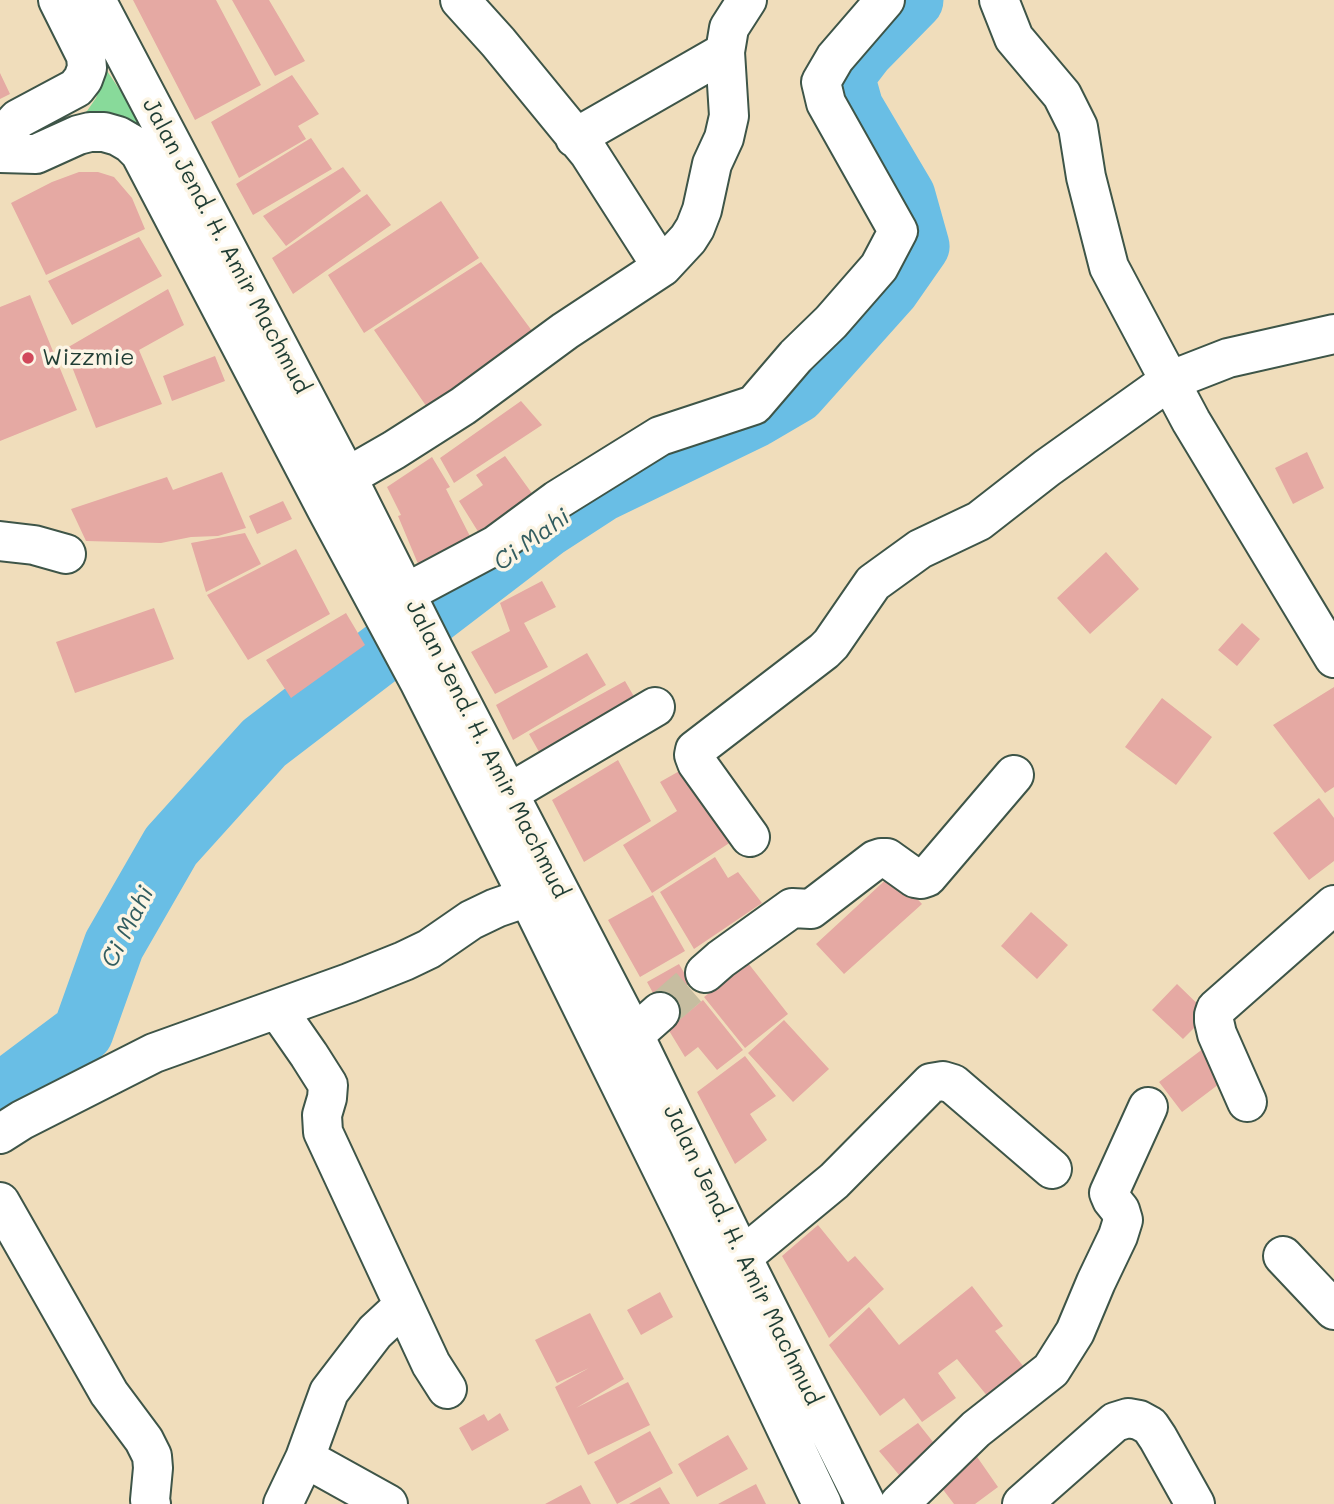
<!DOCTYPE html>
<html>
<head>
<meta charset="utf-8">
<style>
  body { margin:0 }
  canvas { display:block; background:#f0ddbb }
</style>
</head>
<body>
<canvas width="1334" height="1504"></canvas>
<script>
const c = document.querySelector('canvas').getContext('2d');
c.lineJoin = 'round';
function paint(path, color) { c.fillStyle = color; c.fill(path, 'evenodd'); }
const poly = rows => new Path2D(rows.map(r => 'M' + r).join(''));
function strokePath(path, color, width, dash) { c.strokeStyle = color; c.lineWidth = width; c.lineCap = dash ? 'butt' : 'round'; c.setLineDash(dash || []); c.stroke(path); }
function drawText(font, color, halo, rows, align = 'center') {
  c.font = font + ' Mali,sans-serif'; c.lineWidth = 7; c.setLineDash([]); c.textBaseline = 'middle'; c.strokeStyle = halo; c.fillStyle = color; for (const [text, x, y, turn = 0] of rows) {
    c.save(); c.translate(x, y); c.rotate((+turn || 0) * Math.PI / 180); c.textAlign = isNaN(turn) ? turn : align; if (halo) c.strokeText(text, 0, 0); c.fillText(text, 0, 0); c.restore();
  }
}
paint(poly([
  [105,68,164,155,49,137,87,111,96,98,103,78]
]), '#88da9a');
strokePath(poly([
  [0,1094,83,1032,114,945,171,846,264,743,545,528,602,491,755,417,796,393,889,289,919,246,905,196,853,108,844,76,864,50,913,0]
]), '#69bee5', 61);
paint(poly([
  [133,0,216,0,261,85,195,120],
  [232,0,269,0,305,61,275,76],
  [0,73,10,94,0,99],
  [292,75,319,114,298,126,306,139,239,178,211,122],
  [311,138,332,169,253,215,236,184],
  [343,167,361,191,286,246,263,216],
  [79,172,98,172,114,177,132,198,145,229,46,275,11,203,52,182],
  [367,194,391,225,293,294,272,258],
  [441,201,479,258,364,333,328,275],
  [139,237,162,276,72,325,48,281],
  [481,262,538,339,433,416,374,330],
  [168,289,184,325,139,350,162,404,96,428,65,349],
  [30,295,77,410,0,441,0,307],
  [215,356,225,381,172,401,163,376],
  [521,401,542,425,454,483,440,458],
  [1307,452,1324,488,1293,504,1275,468],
  [505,456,544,510,487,546,459,501,483,485,476,475],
  [432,457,450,487,446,489,476,548,421,571,398,516,401,515,387,487],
  [222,472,246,528,218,536,191,537,161,543,86,541,71,509,167,477,173,490],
  [283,501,292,519,257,534,249,516],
  [245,533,261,564,206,592,191,543],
  [296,549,330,614,248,660,207,595],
  [1106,552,1139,589,1090,634,1057,598],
  [542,581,556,607,524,623,548,667,495,694,471,652,510,631,500,603],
  [154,608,174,659,75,693,56,642],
  [346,613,365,645,291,698,266,660],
  [1242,623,1260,639,1237,666,1218,650],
  [587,653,606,685,513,740,496,705],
  [625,681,643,712,547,766,529,734],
  [1334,687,1334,787,1325,793,1273,725],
  [1162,698,1212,737,1176,785,1125,747],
  [618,760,651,821,584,862,552,800],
  [683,769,731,842,652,893,623,845,677,811,660,782],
  [1319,798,1334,818,1334,861,1309,880,1273,833],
  [715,857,728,878,738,872,762,903,694,949,660,892],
  [893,873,922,904,844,974,816,944],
  [653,895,685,951,640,977,608,920],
  [1031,912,1068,945,1037,979,1001,946],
  [748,963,788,1014,745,1048,704,997],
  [679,964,690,983,658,1002,647,982],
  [1177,984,1208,1014,1183,1039,1152,1010],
  [703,1000,743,1050,717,1070,698,1047,685,1057,668,1029],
  [784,1020,829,1069,793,1102,748,1053],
  [1208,1045,1231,1075,1182,1112,1159,1082],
  [745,1056,776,1096,750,1114,767,1140,735,1164,697,1092],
  [818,1225,848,1262,855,1256,884,1289,829,1338,782,1256],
  [972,1286,1003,1326,995,1331,1032,1377,993,1403,957,1359,938,1373,956,1398,922,1422,904,1398,880,1416,829,1345,869,1307,899,1345],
  [660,1292,673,1317,641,1335,627,1310],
  [590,1313,624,1379,576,1408,628,1382,650,1425,588,1455,555,1387,589,1368,557,1383,535,1340],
  [500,1413,509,1430,472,1451,459,1428,484,1414,488,1421],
  [918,1423,941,1452,905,1482,879,1451],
  [650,1431,673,1473,617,1504,594,1462],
  [728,1435,748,1469,697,1497,678,1464],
  [973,1451,998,1487,975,1504,954,1504,935,1479],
  [756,1484,766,1504,718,1504],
  [581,1485,591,1504,545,1504],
  [660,1487,670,1504,629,1504]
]), '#e5a9a3');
strokePath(poly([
  [660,1012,705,973]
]), '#c6bda0', 38, [38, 19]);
const minor = poly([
  [460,0,498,42,589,153,662,267],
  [999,0,1014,38,1062,95,1078,127,1086,177,1109,267,1191,421,1334,658],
  [575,138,725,52],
  [347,477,394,450,463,406,565,331,662,267,688,239,695,228,702,210,712,164,724,138,729,116,725,52,729,28,747,0],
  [0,541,34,545,66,554],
  [406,593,496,545,557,500,660,436,754,405,796,356,831,322,879,267,898,231,826,103,821,82,835,58,885,0],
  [509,793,655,707],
  [750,837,697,763,694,755,695,750,824,651,831,644,873,583,920,549,979,521,1047,468,1169,381,1228,358,1334,334],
  [705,973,721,959,792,908,811,909,875,860,881,858,887,858,915,878,921,879,927,877,1014,775],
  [277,1009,309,1055,328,1085,327,1098,322,1115,323,1132,431,1364,447,1389],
  [634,1035,660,1012],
  [1247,1102,1217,1034,1214,1021,1214,1015,1216,1009,1334,905],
  [0,1134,22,1120,154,1053,349,983,404,961,429,949,471,920,496,908,528,897],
  [0,1202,109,1393,144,1440,152,1456,153,1468,150,1500,151,1504],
  [1283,1256,1334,1310],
  [742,1257,834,1181,931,1083,943,1081,953,1084,1052,1169],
  [305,1458,388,1504],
  [283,1504,305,1458,329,1392,375,1332,403,1306],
  [899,1504,976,1429,1051,1370,1075,1332,1096,1282,1118,1236,1123,1220,1120,1210,1112,1200,1109,1193,1148,1107],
  [1022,1504,1115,1422,1128,1418,1139,1420,1150,1426,1158,1438,1195,1504]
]);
const trunk = poly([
  [96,0,347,477,434,650,634,1035,742,1257,866,1504],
  [0,139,18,119,76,88,83,79,87,68,86,56,58,0],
  [0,153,36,154,78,135,90,132,104,132,118,136,130,143,140,153,327,510,419,681,528,897,689,1224,822,1504]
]);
strokePath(minor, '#3e5548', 42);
strokePath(trunk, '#3e5548', 42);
strokePath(minor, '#fff', 38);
strokePath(trunk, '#fff', 38);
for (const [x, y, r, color] of [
  [28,358,7,"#d1495b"]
]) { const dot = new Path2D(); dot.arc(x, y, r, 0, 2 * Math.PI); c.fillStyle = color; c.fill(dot); strokePath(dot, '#fcf5e5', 2.5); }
drawText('23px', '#1f3d34', '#fcf5e5', [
  ["Jalan Jend. H. Amir Machmud",226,246,62],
  ["Jalan Jend. H. Amir Machmud",487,749,63],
  ["Jalan Jend. H. Amir Machmud",742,1255,64]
]);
drawText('23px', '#1f3d34', '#fcf5e5', [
  ["Wizzmie",42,358]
], 'left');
drawText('italic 24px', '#325d60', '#fcf5e5', [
  ["Ci Mahi",532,540,-36],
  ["Ci Mahi",128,927,-63]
]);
</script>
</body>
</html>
